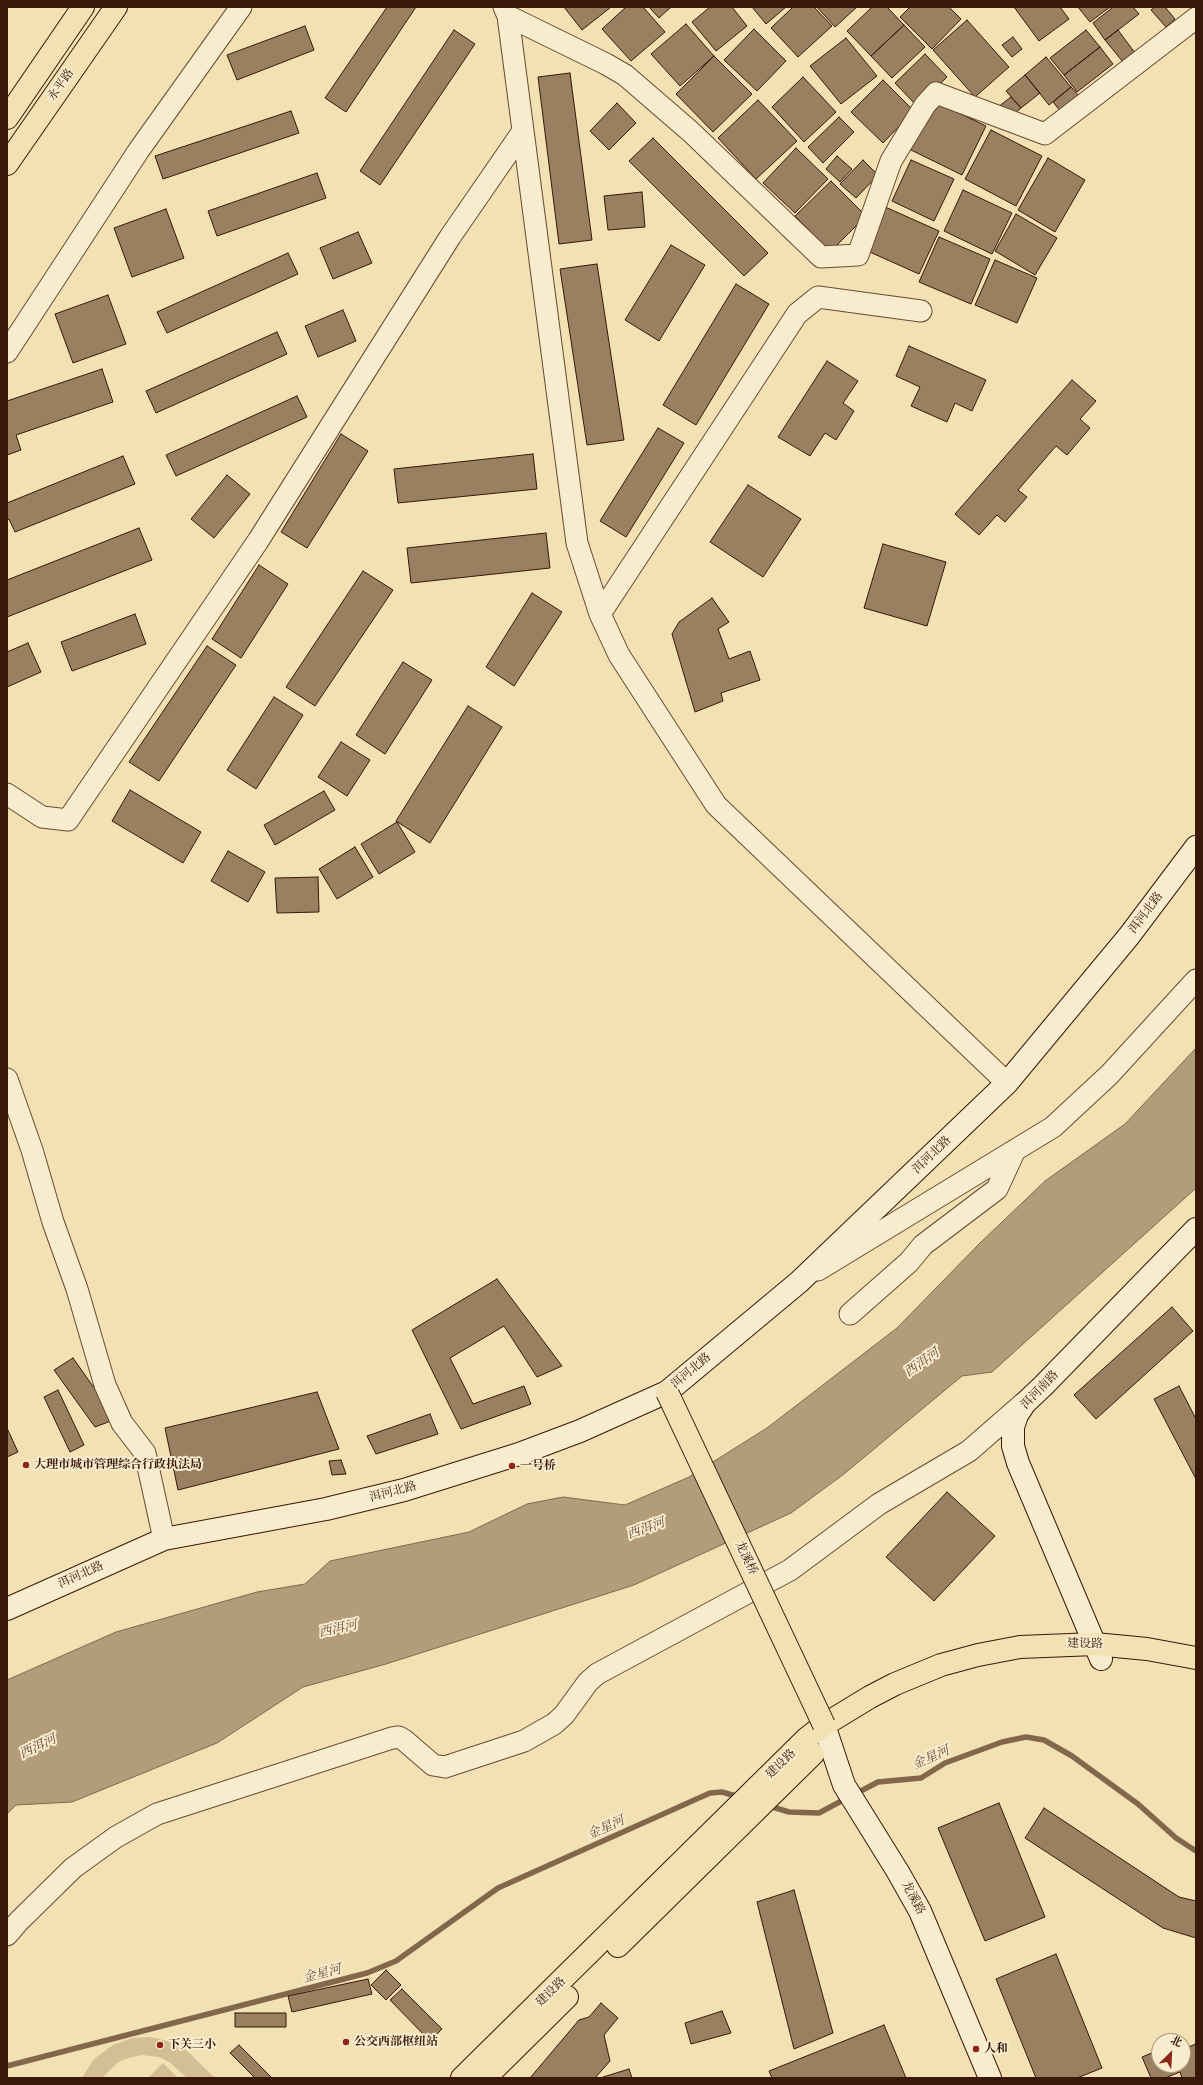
<!DOCTYPE html>
<html>
<head>
<meta charset="utf-8">
<style>
  body { margin:0 }
  #map { position:relative; width:1203px; height:2085px; overflow:hidden; background:#f2e1b3; font-family:"Old Standard TT","Noto Serif SC",serif }
  canvas { display:block }
  .frame { position:absolute; inset:0; border:8px solid #391709; pointer-events:none }
  .north { position:absolute; left:1151px; top:2033px; width:40px; height:40px; box-sizing:border-box; background:#f7ecce; border:1px solid #ab977f; border-radius:50%; rotate:24deg; font-size:11px; font-weight:700; line-height:16px; text-align:center; color:#391709 }
  .north::after { content:''; display:block; margin:auto; width:14px; height:18px; background:#8f2418; clip-path:polygon(50% 0,100% 100%,50% 72%,0 100%) }
</style>
</head>
<body>
<div id="map">
<canvas width="1203" height="2085"></canvas>
<div class="frame"></div>
<div class="north">北</div>
</div>
<script>
const c = document.querySelector('canvas').getContext('2d');
c.lineJoin = 'round';
function paint(path, color) { c.fillStyle = color; c.fill(path, 'evenodd'); }
const poly = rows => new Path2D(rows.map(r => 'M' + r).join(''));
function strokePath(path, color, width, dash) { c.strokeStyle = color; c.lineWidth = width; c.lineCap = dash ? 'butt' : 'round'; c.setLineDash(dash || []); c.stroke(path); }
function drawText(font, color, halo, rows, align = 'center') {
  c.font = font + ' "Old Standard TT","Noto Serif SC",serif'; c.lineWidth = 4; c.setLineDash([]); c.textBaseline = 'middle'; c.strokeStyle = halo; c.fillStyle = color; for (const [text, x, y, turn = 0] of rows) {
    c.save(); c.translate(x, y); c.rotate((+turn || 0) * Math.PI / 180); c.textAlign = isNaN(turn) ? turn : align; if (halo) c.strokeText(text, 0, 0); c.fillText(text, 0, 0); c.restore();
  }
}
paint(poly([
  [150,2037,168,2041,185,2049,215,2078,187,2078,169,2062,159,2057,141,2055,125,2059,117,2063,102,2078,82,2078,94,2059,113,2045,132,2038],
  [163,2063,178,2078,148,2078]
]), '#d3bf96');
const water = poly([
  [1196,1048,1196,1188,992,1372,962,1376,844,1474,791,1513,634,1585,386,1664,303,1687,217,1743,72,1802,16,1805,7,1814,7,1680,116,1632,257,1592,305,1584,330,1561,469,1532,527,1504,563,1497,625,1505,689,1477,767,1428,897,1328,980,1243,1045,1181,1125,1124,1196,1048]
]);
paint(water, '#b39c79');
strokePath(water, '#82674c', 1);
strokePath(poly([
  [855,1794,878,1782,921,1778,945,1763,1002,1742,1026,1737,1044,1740,1072,1756,1138,1804,1176,1838,1196,1851],
  [769,1806,789,1812,819,1813,847,1798],
  [7,2066,367,1973,396,1961,498,1888,710,1793,722,1792,739,1797]
]), '#82674c', 5.5);
const building = poly([
  [387,7,416,7,346,112,325,98,387,7],
  [564,7,611,7,582,30,564,7],
  [626,7,643,7,665,32,631,61,602,29,626,7],
  [649,7,671,7,659,18,649,7],
  [710,7,732,7,747,26,716,51,692,22,710,7],
  [752,7,786,7,766,24,752,7],
  [793,7,814,7,832,26,798,57,771,28,793,7],
  [817,7,857,7,835,27,817,7],
  [872,7,887,7,904,25,871,56,847,31,872,7],
  [910,7,949,7,961,19,932,49,900,17,910,7],
  [1014,7,1060,7,1069,19,1039,41,1014,7],
  [1078,7,1110,7,1090,22,1078,7],
  [1113,7,1133,7,1139,14,1105,40,1093,23,1113,7],
  [1155,7,1165,7,1175,19,1166,27,1151,10,1155,7],
  [967,20,1009,67,975,97,933,50,967,20],
  [686,24,714,56,680,86,651,54,686,24],
  [904,25,925,47,892,78,871,56,904,25],
  [305,26,314,50,237,80,227,55,305,26],
  [754,29,786,61,757,91,724,60,754,29],
  [454,30,475,44,380,185,360,171,454,30],
  [1086,30,1100,47,1064,75,1050,58,1086,30],
  [1118,30,1135,53,1123,62,1105,40,1118,30],
  [1013,37,1022,49,1012,57,1002,45,1013,37],
  [846,38,877,76,841,104,810,66,846,38],
  [1100,47,1113,64,1077,92,1064,75,1100,47],
  [925,54,947,77,917,106,895,83,925,54],
  [714,56,752,94,713,132,676,94,714,56],
  [1046,57,1071,87,1049,105,1025,75,1046,57],
  [570,73,592,240,559,244,538,77,570,73],
  [1025,75,1040,93,1021,108,1006,91,1025,75],
  [803,77,836,112,804,142,772,107,803,77],
  [883,80,914,111,883,143,851,112,883,80],
  [1071,87,1080,97,1061,112,1053,102,1071,87],
  [1011,97,1021,108,1008,119,998,107,1011,97],
  [758,100,797,141,756,179,718,138,758,100],
  [932,100,986,126,962,175,909,149,932,100],
  [617,103,636,123,609,150,590,131,617,103],
  [291,111,299,133,163,179,155,156,291,111],
  [839,117,854,132,823,163,808,147,839,117],
  [991,130,1042,156,1016,206,965,179,991,130],
  [653,138,768,253,744,276,629,161,653,138],
  [796,148,828,179,795,213,763,183,796,148],
  [837,156,852,169,840,182,826,169,837,156],
  [1048,158,1085,180,1055,232,1018,210,1048,158],
  [863,160,878,175,856,198,840,184,863,160],
  [911,160,954,179,934,221,892,201,911,160],
  [317,173,326,198,217,236,208,211,317,173],
  [831,181,866,216,830,252,795,216,831,181],
  [963,190,1012,213,992,254,944,231,963,190],
  [642,192,645,227,608,230,604,196,642,192],
  [883,206,939,231,919,274,863,249,883,206],
  [166,209,184,258,132,277,114,228,166,209],
  [1016,214,1057,238,1035,275,995,251,1016,214],
  [358,232,372,263,333,279,320,248,358,232],
  [939,237,990,259,971,304,919,282,939,237],
  [671,245,705,265,659,341,625,320,671,245],
  [288,253,298,274,167,333,157,312,288,253],
  [995,260,1037,278,1017,323,975,305,995,260],
  [597,264,624,440,587,445,560,269,597,264],
  [736,284,769,304,696,425,663,405,736,284],
  [108,295,126,344,73,363,55,314,108,295],
  [343,310,356,341,318,357,305,326,343,310],
  [277,332,287,354,156,413,146,391,277,332],
  [909,346,986,380,972,411,955,403,947,422,911,406,920,387,896,376,909,346],
  [827,361,858,381,843,403,854,411,836,440,825,433,810,456,778,437,827,361],
  [102,369,113,402,16,435,21,450,7,455,7,401,102,369],
  [1072,380,1096,401,1080,419,1090,428,1067,455,1056,446,1018,490,1027,497,1005,522,997,515,979,535,955,514,1072,380],
  [297,396,307,417,176,476,166,455,297,396],
  [658,428,684,443,626,537,600,521,658,428],
  [341,434,368,451,307,548,281,532,341,434],
  [533,454,537,489,398,503,394,469,533,454],
  [123,456,135,484,15,532,9,519,7,520,7,503,123,456],
  [227,475,250,494,214,538,191,519,227,475],
  [748,485,801,519,763,577,710,542,748,485],
  [139,528,152,560,7,617,7,580,139,528],
  [546,533,550,568,411,583,407,548,546,533],
  [883,544,946,562,927,626,864,608,883,544],
  [259,565,288,584,241,658,212,639,259,565],
  [363,571,393,590,315,706,286,687,363,571],
  [532,593,562,612,514,686,486,667,532,593],
  [712,598,729,622,718,629,729,659,750,651,760,680,721,693,723,701,695,712,672,634,679,622,712,598],
  [135,614,146,644,72,671,61,642,135,614],
  [28,643,41,672,7,687,7,652,28,643],
  [207,646,236,665,159,781,129,762,207,646],
  [403,662,432,680,385,754,356,735,403,662],
  [274,697,303,715,256,789,227,770,274,697],
  [468,706,502,727,430,843,396,821,468,706],
  [341,742,370,760,347,796,318,777,341,742],
  [130,790,201,832,183,863,112,821,130,790],
  [324,791,335,810,275,845,264,825,324,791],
  [397,822,415,852,379,874,361,844,397,822],
  [355,847,373,877,337,899,319,869,355,847],
  [228,851,265,872,248,902,211,881,228,851],
  [318,877,319,912,277,913,275,878,318,877],
  [497,1279,562,1366,537,1377,504,1326,450,1358,473,1404,524,1386,531,1404,461,1429,412,1330,497,1279],
  [1172,1307,1193,1331,1096,1419,1074,1395,1172,1307],
  [73,1358,116,1419,95,1427,54,1370,73,1358],
  [1179,1386,1196,1419,1196,1479,1154,1399,1179,1386],
  [58,1390,84,1445,70,1452,44,1397,58,1390],
  [317,1392,339,1449,178,1490,165,1428,317,1392],
  [430,1414,438,1434,376,1454,367,1436,430,1414],
  [7,1428,18,1452,7,1457,7,1428],
  [341,1460,346,1474,332,1475,329,1461,341,1460],
  [947,1492,995,1536,934,1601,886,1557,947,1492],
  [999,1803,1045,1917,985,1941,938,1828,999,1803],
  [1044,1808,1179,1897,1196,1901,1196,1938,1163,1928,1025,1838,1044,1808],
  [794,1890,833,2033,794,2049,757,1902,794,1890],
  [1056,1954,1102,2068,1077,2078,1036,2078,996,1979,1056,1954],
  [386,1970,401,1985,386,2000,371,1985,386,1970],
  [368,1979,372,1994,292,2012,288,1996,368,1979],
  [402,1989,442,2029,430,2041,390,2000,402,1989],
  [601,2003,618,2018,604,2035,610,2061,595,2078,530,2078,579,2020,589,2017,601,2003],
  [722,2011,731,2033,691,2044,685,2023,722,2011],
  [235,2013,286,2013,286,2027,235,2027,235,2013],
  [884,2025,906,2078,772,2078,769,2071,884,2025],
  [1196,2044,1196,2078,1182,2078,1180,2072,1165,2078,1151,2078,1142,2057,1159,2050,1159,2065,1183,2065,1183,2049,1196,2044],
  [239,2045,272,2078,255,2078,230,2053,239,2045],
  [629,2069,632,2078,600,2078,629,2069]
]);
paint(building, '#998061');
strokePath(building, '#391709', 1);
const street = poly([
  [504,7,508,16,577,543,600,614,619,655,716,805,1007,1083],
  [508,16,606,64,625,75,691,132,821,257,858,255,891,161,925,105,936,93,1045,134,1196,18],
  [7,352,139,150,241,7],
  [600,614,797,314,818,297,921,311],
  [7,794,42,817,68,820,258,541,450,237,523,131],
  [7,1079,32,1150,53,1222,77,1289,105,1385,122,1423,145,1453,164,1539],
  [818,1270,1053,1127,1109,1075,1196,980],
  [850,1314,909,1262,923,1245,997,1189,1015,1150],
  [7,1935,19,1921,73,1868,116,1837,157,1814,392,1738,399,1737,404,1740,433,1765,445,1767,524,1741,554,1724,564,1715,588,1682,597,1674,790,1570,879,1504,969,1451,1024,1403]
]);
const secondary = poly([
  [7,1609,164,1539,326,1509,404,1490,519,1454,580,1431,667,1392,799,1282,1007,1083,1129,936,1196,847],
  [1101,1659,1018,1463,1013,1446,1013,1427,1017,1415,1025,1403,1043,1386,1196,1229],
  [824,1725,844,1785,898,1872,920,1911,990,2078]
]);
const primary = poly([
  [618,1946,813,1754],
  [462,2078,806,1739,824,1725,870,1697,895,1684,941,1665,978,1655,1020,1647,1095,1644,1147,1649,1196,1658],
  [485,2078,567,1997]
]);
const highway = poly([
  [7,118,83,7],
  [7,164,116,7]
]);
strokePath(street, '#674a34', 23);
strokePath(secondary, '#391709', 24);
strokePath(primary, '#391709', 24);
strokePath(highway, '#391709', 24);
strokePath(street, '#f7ecce', 21);
strokePath(secondary, '#f7ecce', 22);
strokePath(primary, '#f2e1b3', 22);
strokePath(highway, '#f2e1b3', 22);
const primaryBridge = poly([
  [667,1392,824,1725]
]);
strokePath(primaryBridge, '#391709', 24, []);
strokePath(primaryBridge, '#f2e1b3', 22);
for (const [x, y, r, color] of [
  [26,1465,4,"#8f2418"],
  [512,1466,4,"#8f2418"],
  [346,2042,4,"#8f2418"],
  [160,2045,4,"#8f2418"],
  [976,2049,4,"#8f2418"]
]) { const dot = new Path2D(); dot.arc(x, y, r, 0, 2 * Math.PI); c.fillStyle = color; c.fill(dot); strokePath(dot, '#f7ecce', 1.5); }
drawText('12px', '#391709', '#f7ecce', [
  ["永平路",61,85,-55],
  ["洱河北路",1146,913,-53],
  ["洱河北路",932,1155,-44],
  ["洱河北路",691,1371,-40],
  ["洱河南路",1040,1390,-46],
  ["洱河北路",393,1492,-15],
  ["龙溪桥",746,1558,65],
  ["洱河北路",81,1575,-24],
  ["建设路",1085,1644,1],
  ["建设路",781,1764,-44],
  ["龙溪路",913,1898,62],
  ["建设路",551,1992,-44]
]);
drawText('bold 12px', '#391709', '#f7ecce', [
  ["大理市城市管理综合行政执法局",34,1465],
  ["一号桥",520,1466],
  ["公交西部枢纽站",354,2042],
  ["下关三小",168,2045],
  ["人和",984,2049]
], 'left');
drawText('italic 13px', '#6a4c36', '#f7ecce', [
  ["西洱河",922,1363,-35],
  ["西洱河",646,1529,-20],
  ["西洱河",338,1629,-12],
  ["西洱河",38,1747,-26],
  ["金星河",931,1758,-24],
  ["金星河",606,1828,-24],
  ["金星河",322,1974,-14]
]);
</script>
</body>
</html>
